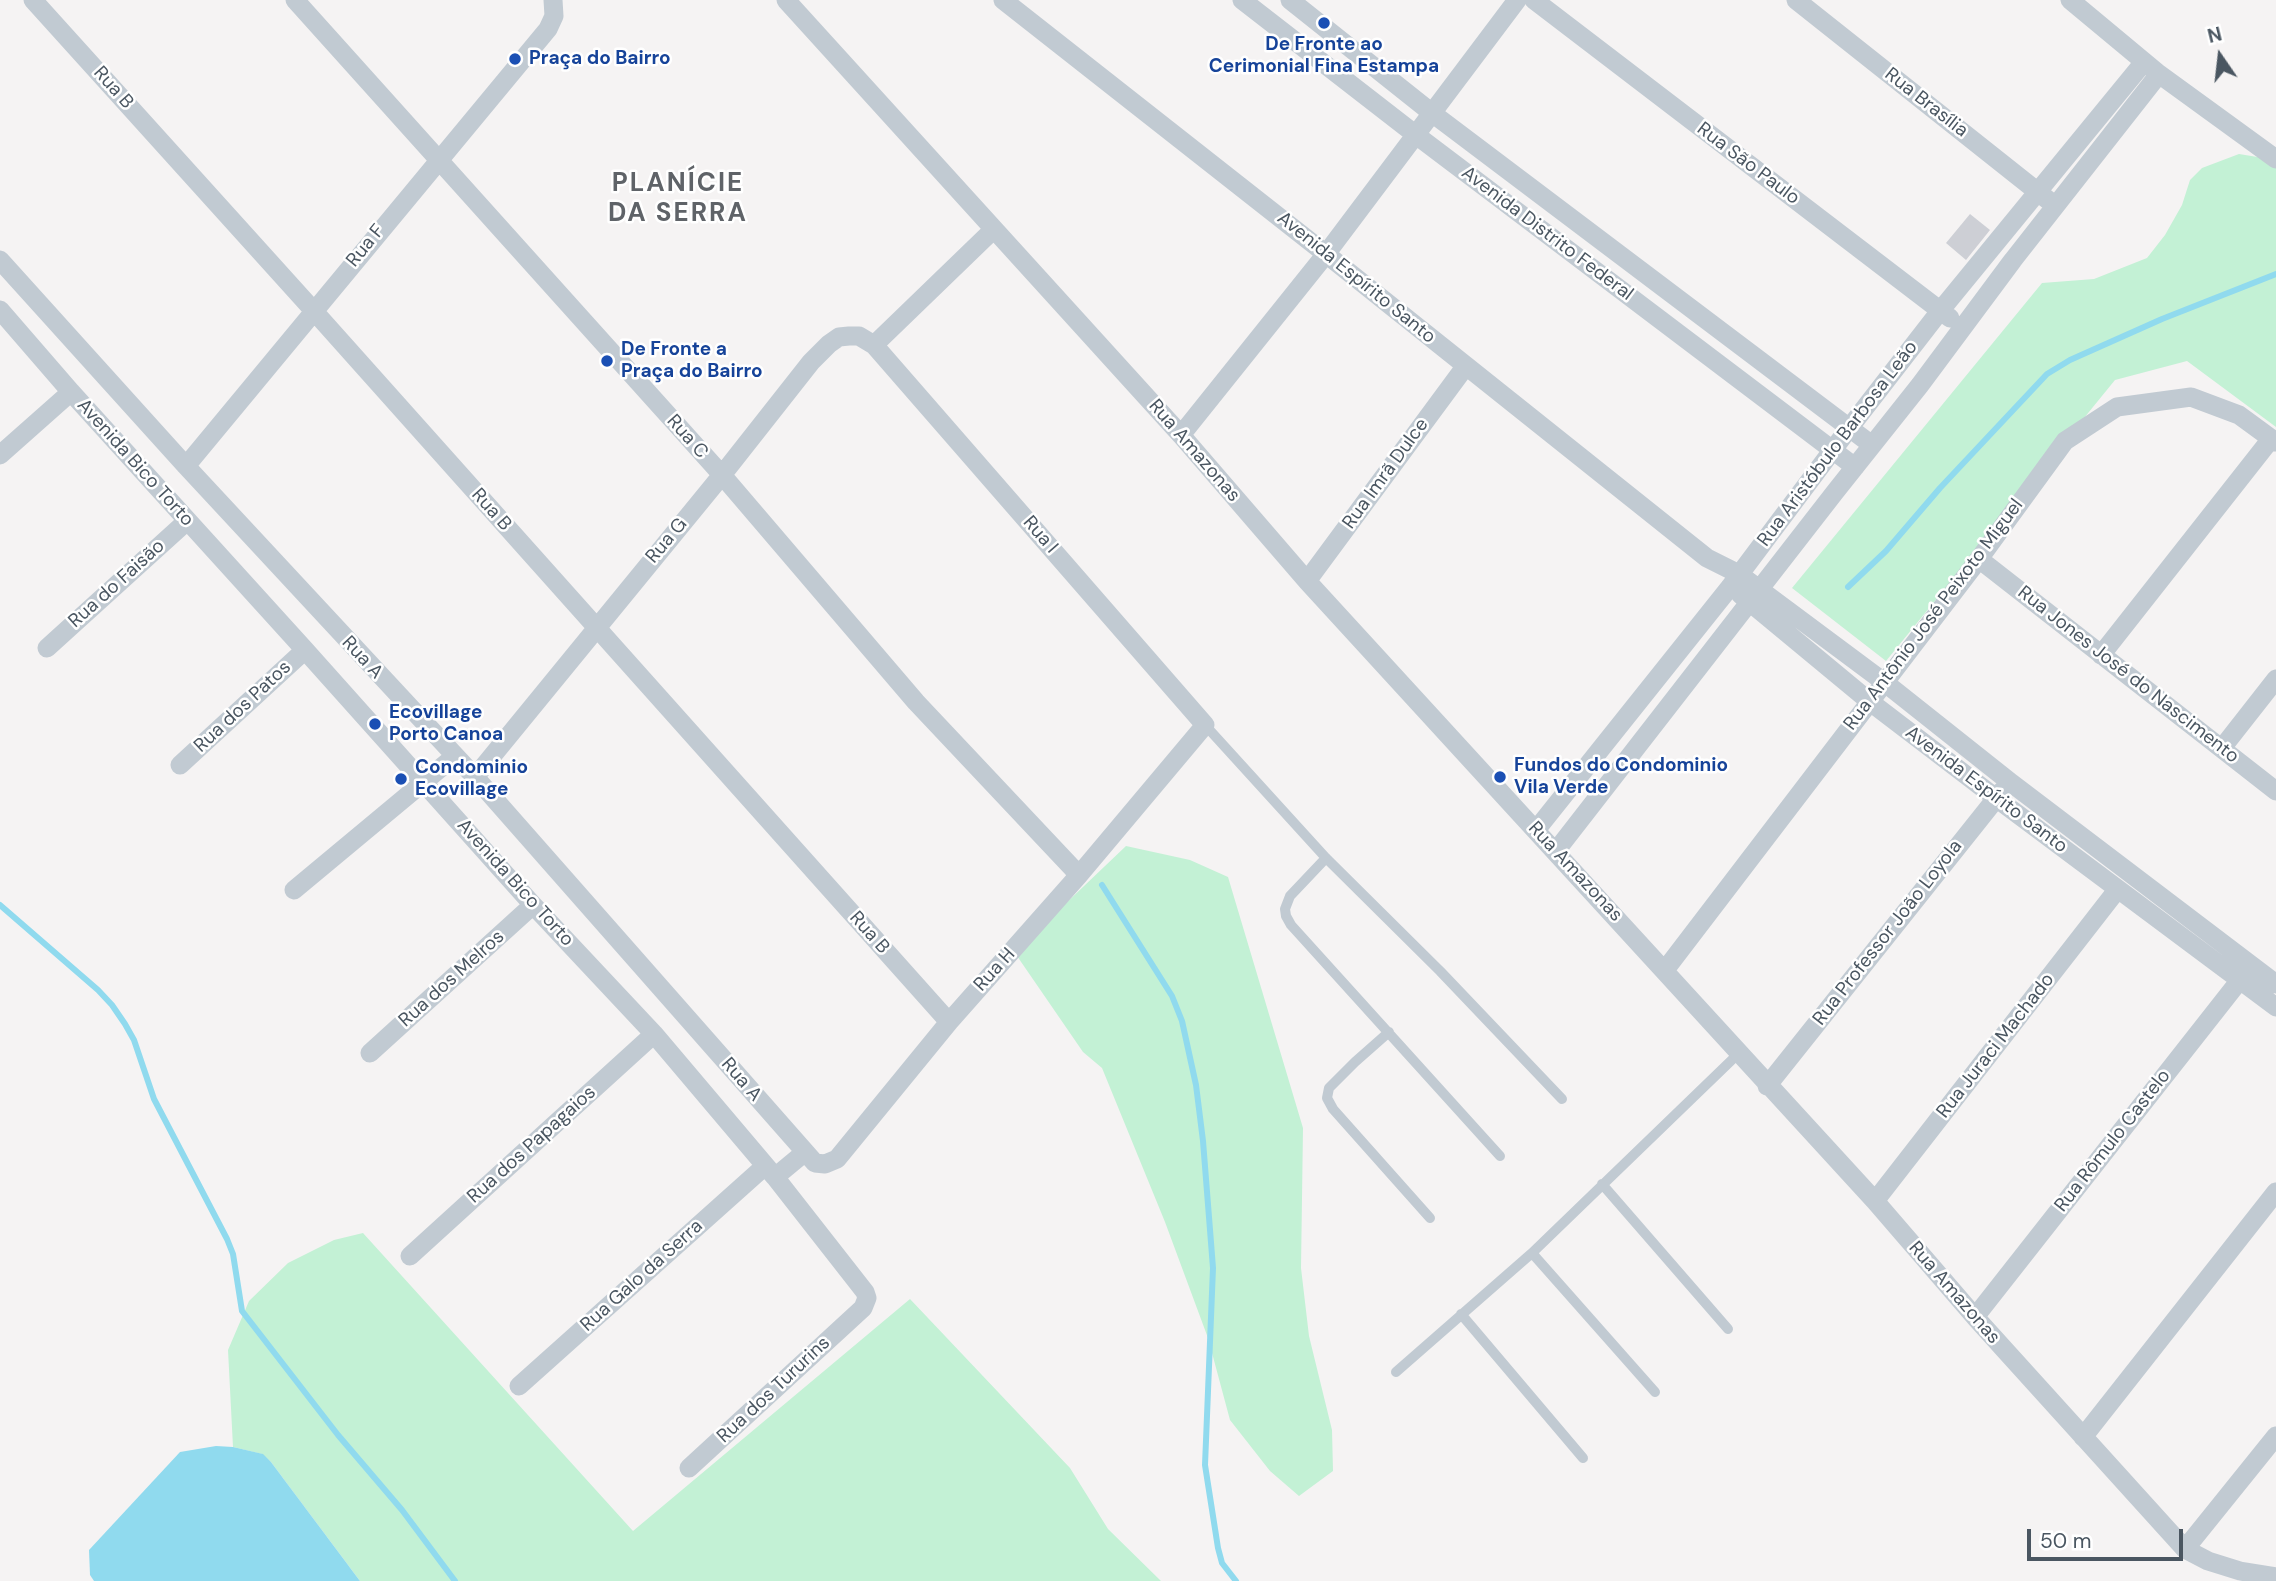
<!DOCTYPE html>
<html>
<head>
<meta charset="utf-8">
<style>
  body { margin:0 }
  #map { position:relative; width:2276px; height:1581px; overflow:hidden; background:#f5f3f3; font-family:"DM Sans",sans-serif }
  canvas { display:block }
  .north { position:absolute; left:2185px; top:21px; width:70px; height:70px; -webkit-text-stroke:5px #fff; paint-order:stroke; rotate:346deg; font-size:19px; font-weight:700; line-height:28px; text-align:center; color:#4a5661 }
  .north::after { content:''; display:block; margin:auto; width:24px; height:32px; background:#4a5661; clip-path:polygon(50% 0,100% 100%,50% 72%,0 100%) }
  .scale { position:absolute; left:2027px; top:1529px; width:156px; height:32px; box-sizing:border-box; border:4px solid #4a5661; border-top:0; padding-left:9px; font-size:21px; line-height:24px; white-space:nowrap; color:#4a5661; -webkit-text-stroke:5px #fff; paint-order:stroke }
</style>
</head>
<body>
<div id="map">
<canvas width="2276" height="1581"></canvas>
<div class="north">N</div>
<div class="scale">50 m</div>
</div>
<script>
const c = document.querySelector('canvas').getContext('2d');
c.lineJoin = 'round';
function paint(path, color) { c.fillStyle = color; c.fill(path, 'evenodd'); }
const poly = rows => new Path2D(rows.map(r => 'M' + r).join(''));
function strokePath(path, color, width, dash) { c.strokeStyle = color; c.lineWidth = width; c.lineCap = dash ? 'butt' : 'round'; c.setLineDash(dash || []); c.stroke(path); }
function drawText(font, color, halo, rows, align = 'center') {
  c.font = font + ' "DM Sans",sans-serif'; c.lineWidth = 5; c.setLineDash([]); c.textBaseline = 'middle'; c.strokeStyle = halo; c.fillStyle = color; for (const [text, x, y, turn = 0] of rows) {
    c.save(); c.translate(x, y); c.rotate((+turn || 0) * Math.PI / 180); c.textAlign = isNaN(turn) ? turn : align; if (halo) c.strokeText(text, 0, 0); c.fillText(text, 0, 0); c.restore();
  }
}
paint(poly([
  [2239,154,2276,160,2276,427,2187,361,2115,380,1886,661,1792,588,2042,283,2094,279,2147,258,2165,235,2182,205,2190,180,2202,168],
  [1126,846,1190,860,1228,877,1303,1128,1301,1268,1309,1336,1332,1430,1333,1471,1299,1496,1270,1471,1230,1420,1208,1338,1165,1222,1102,1068,1083,1052,1017,956,1063,906],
  [363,1233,633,1531,910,1299,1070,1468,1108,1529,1161,1581,360,1581,271,1462,262,1454,233,1447,228,1350,249,1301,288,1263,334,1240]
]), '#c3f1d5');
paint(poly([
  [216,1446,233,1447,263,1454,271,1462,360,1581,94,1581,90,1575,89,1550,180,1452]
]), '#90daee');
strokePath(poly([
  [1848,587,1886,551,1940,488,2047,374,2070,360,2162,319,2276,274],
  [1102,885,1172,996,1182,1021,1196,1085,1203,1141,1213,1268,1205,1465,1218,1548,1222,1563,1236,1581],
  [0,905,98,990,112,1005,125,1024,134,1040,154,1099,227,1239,233,1254,242,1311,338,1435,402,1510,455,1581]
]), '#90daee', 6);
paint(poly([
  [1970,214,1990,230,1966,260,1946,243]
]), '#cdcfd5');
strokePath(poly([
  [1205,725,1326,858,1440,971,1562,1099],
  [1326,858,1290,896,1285,909,1286,916,1291,925,1500,1156],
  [1389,1032,1355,1062,1329,1088,1327,1098,1333,1109,1430,1218],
  [1602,1184,1728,1329],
  [1532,1253,1655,1392],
  [1461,1314,1583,1458],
  [1396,1372,1532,1253,1738,1054]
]), '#c1cad2', 10);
strokePath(poly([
  [33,0,313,310,949,1022],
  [295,0,722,475,916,702,1079,875],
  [786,0,1181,435,1307,581,1875,1201,1975,1317,2185,1549,2208,1561,2240,1571,2276,1577],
  [1003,0,1326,254,1707,558,1739,574,1884,682,2010,782,2276,984],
  [1242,0,1416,135,1855,467],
  [1290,0,1432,113,1872,445],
  [1534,0,1950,318],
  [1796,0,2048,200],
  [2070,0,2159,74,2276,159],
  [0,260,186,466,475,777,815,1163,825,1164,837,1159,949,1022,1079,875,1205,725,874,345,859,336,849,336,839,337,829,344,811,362,722,475,475,777],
  [0,310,71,392,305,650,533,905,654,1034,775,1177,865,1292,867,1298,863,1308,689,1468],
  [874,345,994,229],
  [1181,435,1326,254,1517,0],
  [0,455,71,392],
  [186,466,548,29,554,16,553,0],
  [1979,559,2276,791],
  [1307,581,1465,367],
  [1741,595,1869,701,1996,798,2276,1007],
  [47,648,187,521],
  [2101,655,2271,439],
  [2222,748,2276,679],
  [180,765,305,650],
  [1536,830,1730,587,1850,427,1940,311,2144,62],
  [1556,851,1835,492,1920,385,2013,260,2159,74],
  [294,890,455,756],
  [1665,970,1979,559,2065,441,2117,407,2191,397,2239,415,2276,442],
  [370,1053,533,905],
  [1767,1086,2002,791],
  [775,1177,804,1153],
  [1875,1201,2117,890],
  [410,1256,654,1034],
  [1975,1317,2247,971],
  [519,1386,765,1166],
  [2083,1437,2276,1192],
  [2185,1549,2276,1436]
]), '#c1cad2', 19);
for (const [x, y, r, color] of [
  [1324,23,7,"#1a4fb4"],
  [515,59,7,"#1a4fb4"],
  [607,361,7,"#1a4fb4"],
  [375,724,7,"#1a4fb4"],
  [1500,777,7,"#1a4fb4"],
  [401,779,7,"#1a4fb4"]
]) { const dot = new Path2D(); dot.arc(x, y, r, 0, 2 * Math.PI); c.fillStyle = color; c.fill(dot); strokePath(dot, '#fff', 2.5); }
drawText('bold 19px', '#164399', '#fff', [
  ["De Fronte ao",1324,45,"center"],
  ["Cerimonial Fina Estampa",1324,67,"center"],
  ["Praça do Bairro",529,59],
  ["De Fronte a",621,350],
  ["Praça do Bairro",621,372],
  ["Ecovillage",389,713],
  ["Porto Canoa",389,735],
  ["Fundos do Condominio",1514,766],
  ["Vila Verde",1514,788],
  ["Condominio",415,768],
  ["Ecovillage",415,790]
], 'left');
drawText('19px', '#4a5661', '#fff', [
  ["Rua B",113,88,48],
  ["Rua Brasília",1926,103,38],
  ["Rua São Paulo",1748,164,37],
  ["Avenida Distrito Federal",1547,234,37],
  ["Rua F",366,246,-51],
  ["Avenida Espírito Santo",1356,278,39],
  ["Rua C",687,437,48],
  ["Rua Aristóbulo Barbosa Leão",1838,444,-53],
  ["Rua Amazonas",1194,451,49],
  ["Avenida Bico Torto",135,463,48],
  ["Rua Imrã Dulce",1386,474,-54],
  ["Rua B",491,510,48],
  ["Rua I",1040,535,49],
  ["Rua G",667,541,-50],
  ["Rua do Faisão",117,584,-42],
  ["Rua Antônio José Peixoto Miguel",1934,615,-53],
  ["Rua A",362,658,47],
  ["Rua Jones José do Nascimento",2128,675,38],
  ["Rua dos Patos",243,707,-43],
  ["Avenida Espírito Santo",1986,790,37],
  ["Rua Amazonas",1575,872,47],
  ["Avenida Bico Torto",515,883,48],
  ["Rua B",869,933,48],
  ["Rua Professor João Loyola",1888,933,-52],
  ["Rua H",995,970,-48],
  ["Rua dos Melros",452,979,-42],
  ["Rua Juraci Machado",1996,1046,-52],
  ["Rua A",741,1080,49],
  ["Rua Rômulo Castelo",2113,1141,-52],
  ["Rua dos Papagaios",532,1145,-42],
  ["Rua Galo da Serra",642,1276,-42],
  ["Rua Amazonas",1954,1293,49],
  ["Rua dos Tururins",774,1390,-43]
]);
c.letterSpacing = '2px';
drawText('bold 26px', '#5f6368', '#fff', [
  ["PLANÍCIE",678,184],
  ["DA SERRA",678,214]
]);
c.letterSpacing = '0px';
</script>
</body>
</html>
